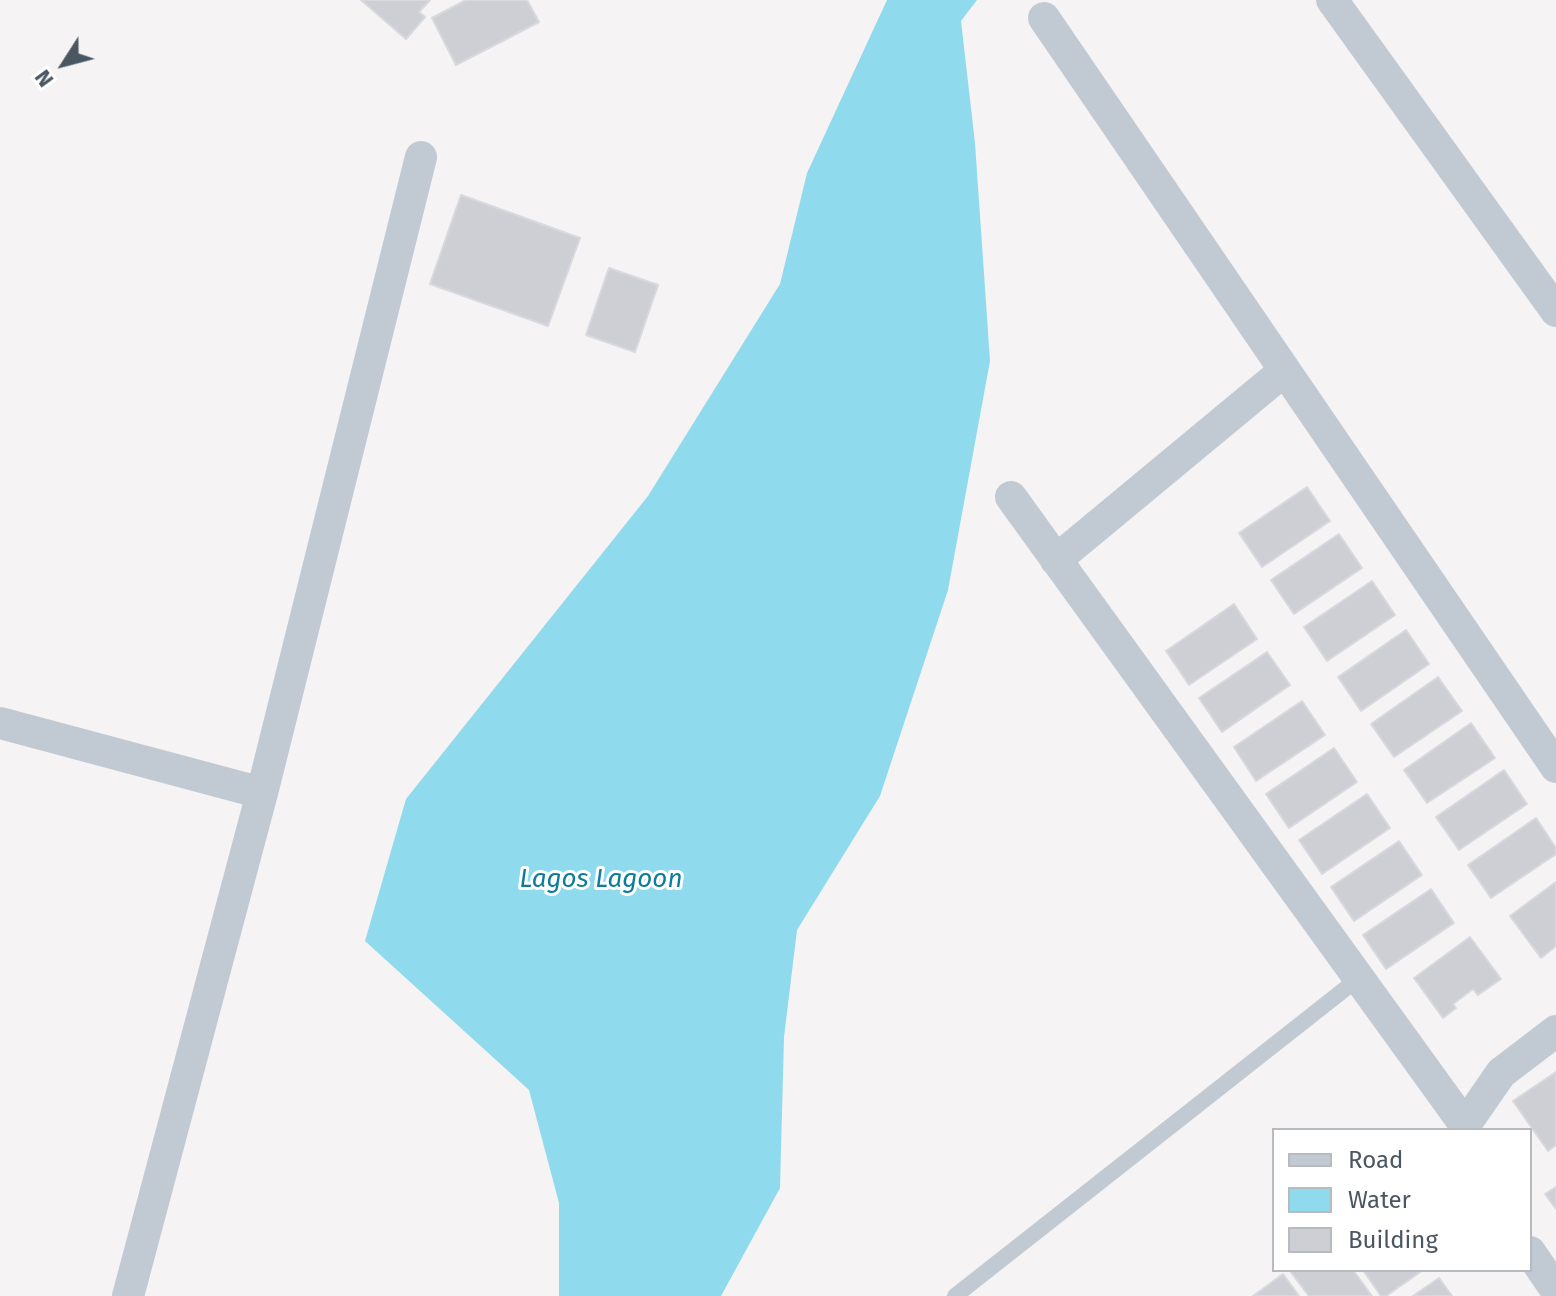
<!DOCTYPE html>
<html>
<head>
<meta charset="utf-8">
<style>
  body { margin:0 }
  #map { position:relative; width:1556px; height:1296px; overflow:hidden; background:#f5f3f3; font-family:"Fira Sans",sans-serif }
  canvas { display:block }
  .legend { position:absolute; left:1272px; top:1128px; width:260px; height:144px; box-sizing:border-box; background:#fff; border:2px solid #b7bbc0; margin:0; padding:10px 14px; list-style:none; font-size:24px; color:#4a5661 }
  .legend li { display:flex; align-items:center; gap:16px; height:40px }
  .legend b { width:40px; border:2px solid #b7bbc0 }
  .north { position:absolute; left:24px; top:24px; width:80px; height:80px; -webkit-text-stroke:6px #fff; paint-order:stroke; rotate:234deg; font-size:22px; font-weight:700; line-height:32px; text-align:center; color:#4a5661 }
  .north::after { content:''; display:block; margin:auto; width:28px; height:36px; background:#4a5661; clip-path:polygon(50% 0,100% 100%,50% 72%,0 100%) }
</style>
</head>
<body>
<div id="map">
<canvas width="1556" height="1296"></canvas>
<ul class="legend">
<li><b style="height:10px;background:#c1cad2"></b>Road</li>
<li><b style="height:22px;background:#90daee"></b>Water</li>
<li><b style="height:22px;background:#cdcfd5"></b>Building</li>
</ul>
<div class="north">N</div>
</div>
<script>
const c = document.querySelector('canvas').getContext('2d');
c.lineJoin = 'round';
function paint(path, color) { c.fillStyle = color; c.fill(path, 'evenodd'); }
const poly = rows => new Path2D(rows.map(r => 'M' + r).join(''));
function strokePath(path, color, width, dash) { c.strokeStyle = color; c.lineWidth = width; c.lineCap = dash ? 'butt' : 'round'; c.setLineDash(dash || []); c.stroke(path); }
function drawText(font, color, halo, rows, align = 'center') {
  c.font = font + ' "Fira Sans",sans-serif'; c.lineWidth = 6; c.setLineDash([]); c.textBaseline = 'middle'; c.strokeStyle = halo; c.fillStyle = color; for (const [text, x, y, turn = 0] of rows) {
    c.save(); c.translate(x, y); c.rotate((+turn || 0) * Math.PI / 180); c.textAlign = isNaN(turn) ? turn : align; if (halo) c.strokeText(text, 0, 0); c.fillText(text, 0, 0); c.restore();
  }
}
paint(poly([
  [887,0,977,0,961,21,975,143,990,361,948,590,880,796,797,930,784,1037,780,1188,721,1296,559,1296,559,1203,529,1090,365,941,406,799,648,496,780,284,807,173]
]), '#90daee');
const building = poly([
  [361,0,430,0,419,12,425,17,406,39,361,0],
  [466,0,527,0,539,22,456,65,432,18,466,0],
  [461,195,580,238,548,326,430,284,461,195],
  [609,268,658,285,635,352,586,335,609,268],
  [1307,487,1330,521,1262,567,1239,533,1307,487],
  [1339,534,1362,568,1294,614,1271,580,1339,534],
  [1372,581,1395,615,1327,661,1304,627,1372,581],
  [1234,604,1257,639,1189,685,1166,651,1234,604],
  [1406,630,1429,664,1361,711,1338,677,1406,630],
  [1267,652,1290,685,1222,732,1199,698,1267,652],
  [1438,677,1462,711,1394,757,1371,724,1438,677],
  [1302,701,1325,735,1256,781,1234,747,1302,701],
  [1471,723,1495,758,1427,803,1404,770,1471,723],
  [1334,748,1357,782,1289,828,1266,794,1334,748],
  [1504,770,1527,804,1459,850,1436,817,1504,770],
  [1367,794,1390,828,1322,874,1299,840,1367,794],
  [1536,818,1556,848,1556,854,1491,898,1468,865,1536,818],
  [1399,841,1422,875,1354,921,1331,887,1399,841],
  [1556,882,1556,946,1541,958,1510,916,1556,882],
  [1431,889,1454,923,1386,969,1363,935,1431,889],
  [1470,937,1501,979,1478,995,1473,989,1453,1004,1456,1008,1443,1018,1414,978,1470,937],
  [1556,1072,1556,1145,1548,1151,1513,1101,1556,1072],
  [1556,1187,1556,1209,1545,1194,1556,1187],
  [1292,1270,1353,1270,1372,1296,1309,1296,1290,1271,1292,1270],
  [1363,1270,1423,1270,1386,1296,1381,1296,1363,1270],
  [1283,1274,1299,1296,1253,1296,1283,1274],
  [1439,1278,1452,1296,1413,1296,1439,1278]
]);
paint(building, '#cdcfd5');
strokePath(building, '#d7d9de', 2);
strokePath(poly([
  [955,1296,1359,978]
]), '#c1cad2', 16);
strokePath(poly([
  [1332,0,1556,311],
  [1044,18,1556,767],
  [1011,497,1465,1125],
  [1056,560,1284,371],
  [0,723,262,793,421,157],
  [1466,1130,1465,1125,1501,1073,1556,1031],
  [1530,1252,1556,1290],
  [128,1296,262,793]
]), '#c1cad2', 32);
drawText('italic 26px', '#0c7c9b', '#fff', [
  ["Lagos Lagoon",601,880]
]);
</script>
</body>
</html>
